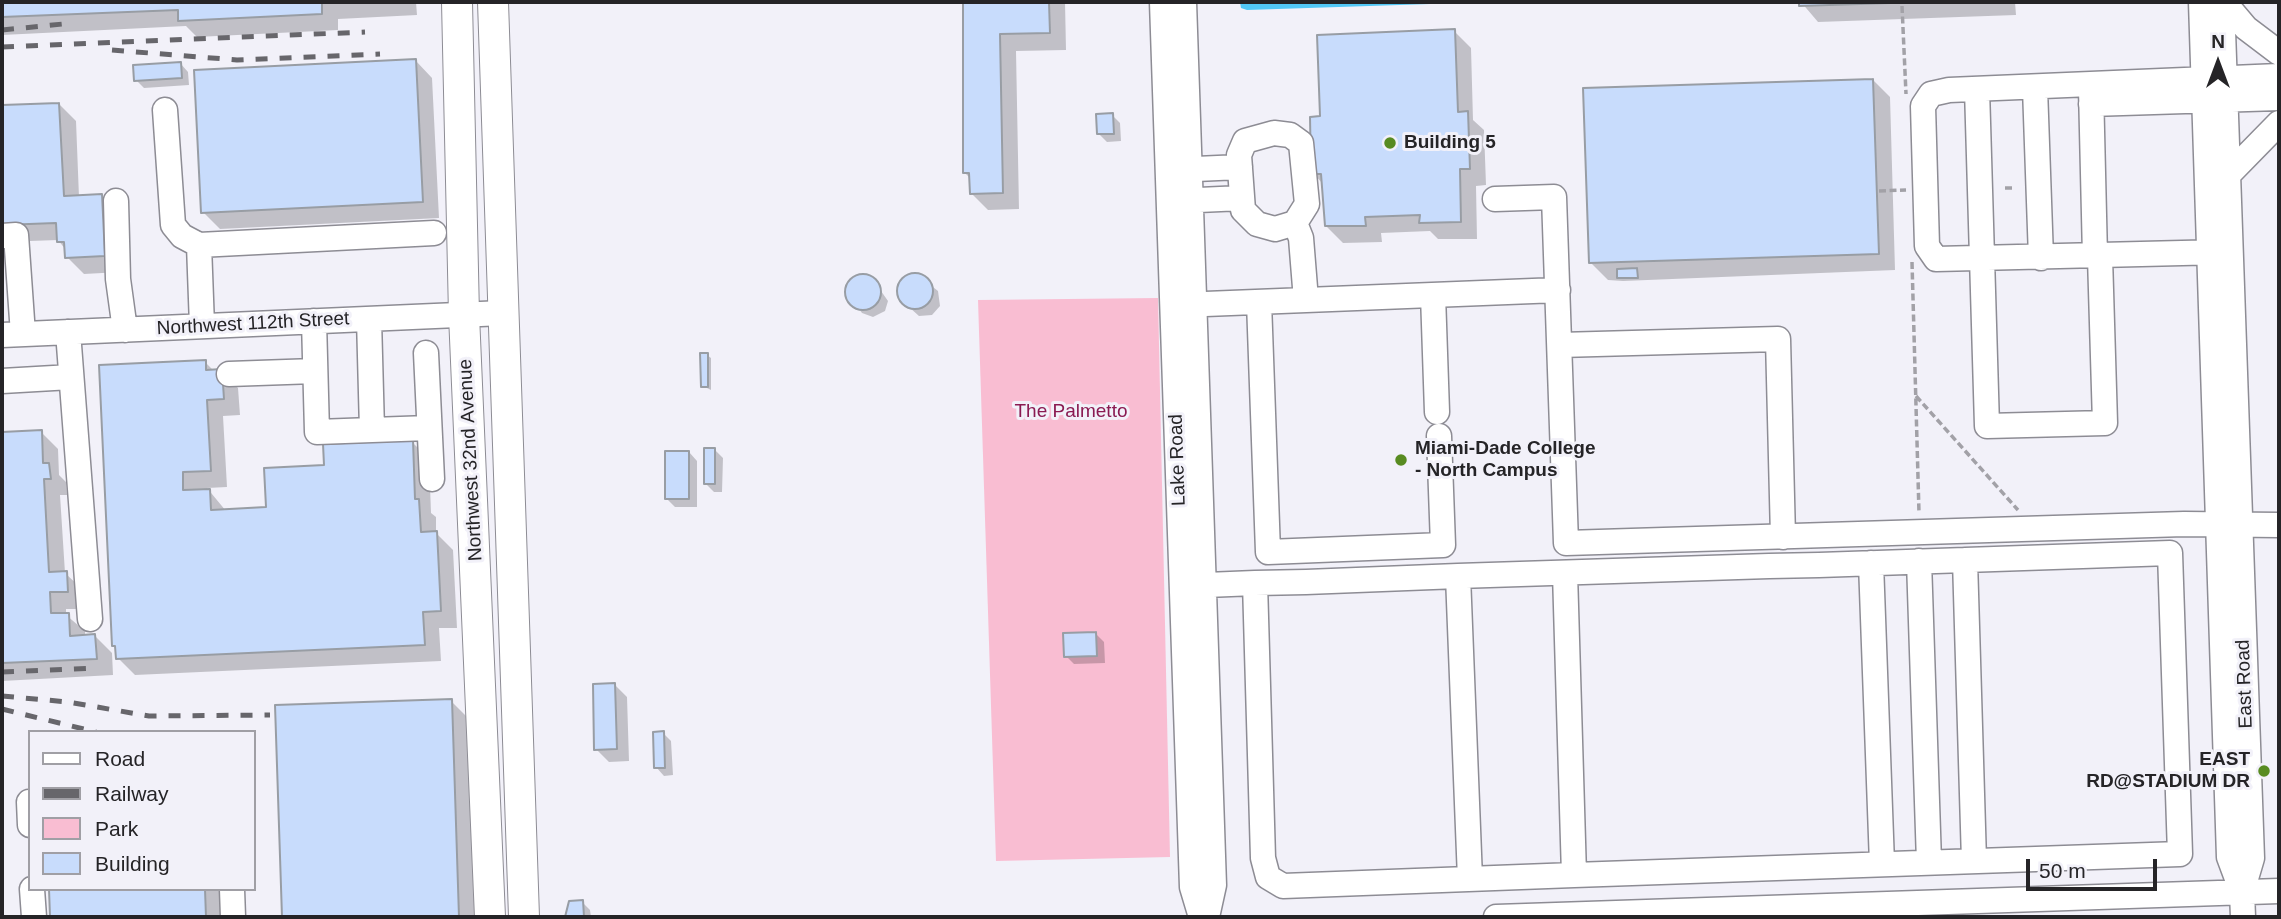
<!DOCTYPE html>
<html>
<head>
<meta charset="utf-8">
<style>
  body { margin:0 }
  #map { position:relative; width:2281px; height:919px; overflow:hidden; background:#f2f1f9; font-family:Arial,sans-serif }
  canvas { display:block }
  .frame { position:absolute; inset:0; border:4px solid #252427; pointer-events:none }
  .legend { position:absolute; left:28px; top:730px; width:228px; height:161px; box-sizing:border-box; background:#f2f1f9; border:2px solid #a09fa5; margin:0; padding:9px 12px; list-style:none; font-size:21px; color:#252427 }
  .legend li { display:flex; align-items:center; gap:14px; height:35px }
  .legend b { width:35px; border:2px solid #a09fa5 }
  .north { position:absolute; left:2183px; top:28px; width:70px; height:70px; -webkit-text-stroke:5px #f2f1f9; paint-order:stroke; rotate:0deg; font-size:19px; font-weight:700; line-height:28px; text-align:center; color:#252427 }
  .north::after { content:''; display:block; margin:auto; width:24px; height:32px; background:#252427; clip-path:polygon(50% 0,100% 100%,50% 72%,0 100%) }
  .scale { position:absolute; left:2026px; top:859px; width:131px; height:32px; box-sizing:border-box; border:4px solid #252427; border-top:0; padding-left:9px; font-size:21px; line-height:24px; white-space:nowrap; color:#252427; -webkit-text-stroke:5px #f2f1f9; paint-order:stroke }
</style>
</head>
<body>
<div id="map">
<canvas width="2281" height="919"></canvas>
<div class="frame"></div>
<ul class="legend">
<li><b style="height:9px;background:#fff"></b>Road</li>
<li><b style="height:9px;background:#67666b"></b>Railway</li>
<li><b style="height:19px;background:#f9bdd2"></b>Park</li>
<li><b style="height:19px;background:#c8dcfc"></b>Building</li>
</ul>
<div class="north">N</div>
<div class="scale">50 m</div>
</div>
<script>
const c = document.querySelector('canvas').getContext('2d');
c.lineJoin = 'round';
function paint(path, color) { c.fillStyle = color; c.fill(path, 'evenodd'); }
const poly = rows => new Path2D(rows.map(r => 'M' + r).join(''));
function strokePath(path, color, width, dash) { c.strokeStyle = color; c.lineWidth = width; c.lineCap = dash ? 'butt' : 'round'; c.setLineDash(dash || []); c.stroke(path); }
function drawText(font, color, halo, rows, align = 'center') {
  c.font = font + ' Arial,sans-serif'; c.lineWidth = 6; c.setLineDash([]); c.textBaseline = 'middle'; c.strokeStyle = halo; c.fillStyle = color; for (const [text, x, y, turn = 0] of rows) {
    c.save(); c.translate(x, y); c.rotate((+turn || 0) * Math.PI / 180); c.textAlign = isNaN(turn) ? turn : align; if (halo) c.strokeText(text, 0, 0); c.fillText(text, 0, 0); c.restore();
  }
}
paint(poly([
  [1158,298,1170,857,996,861,978,300]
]), '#f9bdd2');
paint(poly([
  [1240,2,1491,2,1247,10,1241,8]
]), '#51c7f6');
paint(poly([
  [2,2,416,2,417,15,338,19,338,30,197,37,186,26,2,35],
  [964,2,1065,2,1066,50,1016,51,1019,209,988,210,971,193,971,179,964,172],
  [1801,2,2015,2,2016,15,1818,22],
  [1454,31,1471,48,1473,120,1484,130,1486,185,1476,186,1477,239,1438,239,1430,231,1381,233,1382,242,1343,243,1326,226,1323,184,1313,173,1322,118],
  [416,61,432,78,439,218,220,229,203,212],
  [180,63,188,72,189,85,144,88,136,80],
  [1873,80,1890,97,1895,270,1623,281,1608,280,1591,263],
  [59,104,76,121,79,197,102,196,119,213,121,272,84,274,67,257,66,250,58,240,2,242,2,107],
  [1112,115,1120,123,1121,141,1107,142,1098,133],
  [919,276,938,291,940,306,932,315,919,316,900,299,899,287,906,278],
  [861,277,874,281,888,301,885,311,873,317,862,313,848,294,851,283],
  [707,355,711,358,711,390,703,386],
  [205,362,214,371,221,371,238,388,240,415,223,416,227,487,207,488,226,511,268,509,326,467,412,442,429,459,431,513,436,517,436,533,453,550,457,628,439,628,441,661,135,675,118,658,114,645],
  [41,432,58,449,59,475,66,482,67,495,60,495,65,573,83,590,84,609,66,609,66,615,85,631,85,637,95,636,112,653,113,675,2,681,2,434],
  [714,449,723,458,722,492,714,492,706,484],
  [689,452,697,461,697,507,675,507,666,498],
  [1096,634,1104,642,1105,663,1074,664,1066,656],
  [615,685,627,697,629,761,609,762,596,749],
  [451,701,468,718,475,917,283,917,276,707],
  [663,733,671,741,673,775,664,776,656,767],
  [51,889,221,889,221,917,52,917],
  [582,902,590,910,591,917,567,917,567,911]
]), '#0003');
const building = poly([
  [2,2,335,2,322,2,322,14,178,21,178,10,2,17,2,2],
  [963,2,1049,2,1050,33,1000,34,1003,193,970,194,969,173,963,173,963,2],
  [1799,2,1922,2,1799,6,1799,2],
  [1455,29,1458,112,1468,111,1470,169,1460,169,1461,222,1419,223,1420,215,1365,217,1366,226,1325,226,1321,174,1311,174,1310,117,1320,116,1317,35,1455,29],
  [416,59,423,202,201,213,194,70,416,59],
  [181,62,182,78,134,81,133,65,181,62],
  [1873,79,1879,254,1589,263,1583,88,1873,79],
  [59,103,64,196,102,194,105,256,65,258,64,242,57,242,56,223,2,225,2,105,59,103],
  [1113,113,1114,134,1097,134,1096,114,1113,113],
  [1637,268,1638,278,1617,278,1617,269,1637,268],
  '897 291a18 18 0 1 1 36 0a18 18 0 1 1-36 0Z',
  '845 292a18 18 0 1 1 36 0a18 18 0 1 1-36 0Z',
  [700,353,708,353,708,387,701,387,700,353],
  [206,360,206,370,222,369,224,399,207,400,211,471,183,472,183,490,210,489,211,510,266,507,264,468,324,465,323,444,413,440,415,499,419,499,421,532,437,531,441,611,423,612,425,645,116,659,115,646,112,646,99,365,206,360],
  [42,430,43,463,49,463,51,479,44,479,49,572,67,571,68,592,50,592,51,613,69,613,70,636,95,634,97,659,2,663,2,432,42,430],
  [704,448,715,448,715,484,704,484,704,448],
  [665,451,689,451,689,499,665,499,665,451],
  [1096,632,1097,656,1064,657,1063,633,1096,632],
  [615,683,617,749,594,750,593,684,615,683],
  [452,699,459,917,282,917,275,705,452,699],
  [664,731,665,768,654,768,653,732,664,731],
  [49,889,205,889,206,917,50,917,49,889],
  [583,900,584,917,565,917,569,901,583,900]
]);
paint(building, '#c8dcfc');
strokePath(building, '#989da4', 2);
const minor = poly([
  [1162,2,1192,887,1201,917],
  [1184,2,1214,885,1207,917],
  [2201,2,2229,857,2242,892],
  [2222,2,2252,858,2242,892,2243,917],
  [2224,2,2246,28,2279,53],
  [2035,88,2041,258],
  [1977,89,1987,426,2105,423,2100,257],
  [2091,89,2095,257],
  [2091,104,2279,98],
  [165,110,173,225,182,236,199,245],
  [1274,133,1290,135,1301,143,1307,204,1295,223,1275,229,1257,224,1243,210,1239,155,1245,141,1274,133],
  [1174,170,1240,167],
  [2228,175,2279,123],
  [1495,199,1554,197,1566,543,2184,524,2279,525],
  [116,201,118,279,125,330],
  [1177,201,1242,198],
  [1295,223,1301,238,1306,300],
  [2,236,16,235,23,334],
  [2223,252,1936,259,1927,246,1923,106,1931,94,1949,90,2279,76],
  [1433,295,1437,412],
  [1259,302,1268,552,1443,545,1439,436],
  [1180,305,1558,290],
  [369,319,372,430,429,428],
  [314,321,317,432,372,430],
  [202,326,199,245,434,233],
  [68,332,90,619],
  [2,335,503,313],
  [1560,345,1778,339,1783,537],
  [426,353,432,479],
  [229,374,315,371],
  [2,381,71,377],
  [1965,560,1974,861],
  [1919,561,1929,862],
  [1871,563,1882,864],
  [1458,576,1470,879],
  [1255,583,1263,858,1268,877,1283,886,1574,875],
  [1182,586,1255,583,1306,582,1458,576,1769,566,1819,565,2170,553,2180,854,1574,875,1565,573],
  [29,802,30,825],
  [32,889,34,917],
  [232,889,233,917],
  [1496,917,2279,891]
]);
const major = poly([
  [457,2,464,315,490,917],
  [493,2,524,917]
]);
strokePath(minor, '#8d8c94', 27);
strokePath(major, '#8d8c94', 32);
strokePath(poly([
  [1902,6,1906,94],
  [2005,188,2014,188],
  [1879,191,1906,190],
  [1912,262,1919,513],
  [1916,396,2018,510]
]), '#a2a1a7', 3.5, [7, 3.5]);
strokePath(minor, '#fff', 24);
strokePath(major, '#fff', 30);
strokePath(poly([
  [2,30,73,23],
  [2,47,365,32],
  [112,50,237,60,380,54],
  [2,672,95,668],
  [2,696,68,702,149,716,270,715],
  [2,709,96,732]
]), '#67666b', 5, [12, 12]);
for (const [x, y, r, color] of [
  [1390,143,7,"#588b21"],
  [1401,460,7,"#588b21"],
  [2264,771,7,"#588b21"]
]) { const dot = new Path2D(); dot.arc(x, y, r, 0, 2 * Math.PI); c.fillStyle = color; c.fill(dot); strokePath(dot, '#f2f1f9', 2.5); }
drawText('bold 19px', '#252427', '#f2f1f9', [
  ["Building 5",1404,143],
  ["Miami-Dade College",1415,449],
  ["- North Campus",1415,471],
  ["EAST",2250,760,"right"],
  ["RD@STADIUM DR",2250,782,"right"]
], 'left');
drawText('19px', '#252427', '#f2f1f9', [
  ["Northwest 112th Street",253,324,-3],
  ["Northwest 32nd Avenue",471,460,-93],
  ["Lake Road",1178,460,-92],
  ["East Road",2245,684,-92]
]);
drawText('19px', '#8a1a52', '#f2f1f9', [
  ["The Palmetto",1071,412]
]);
</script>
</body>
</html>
